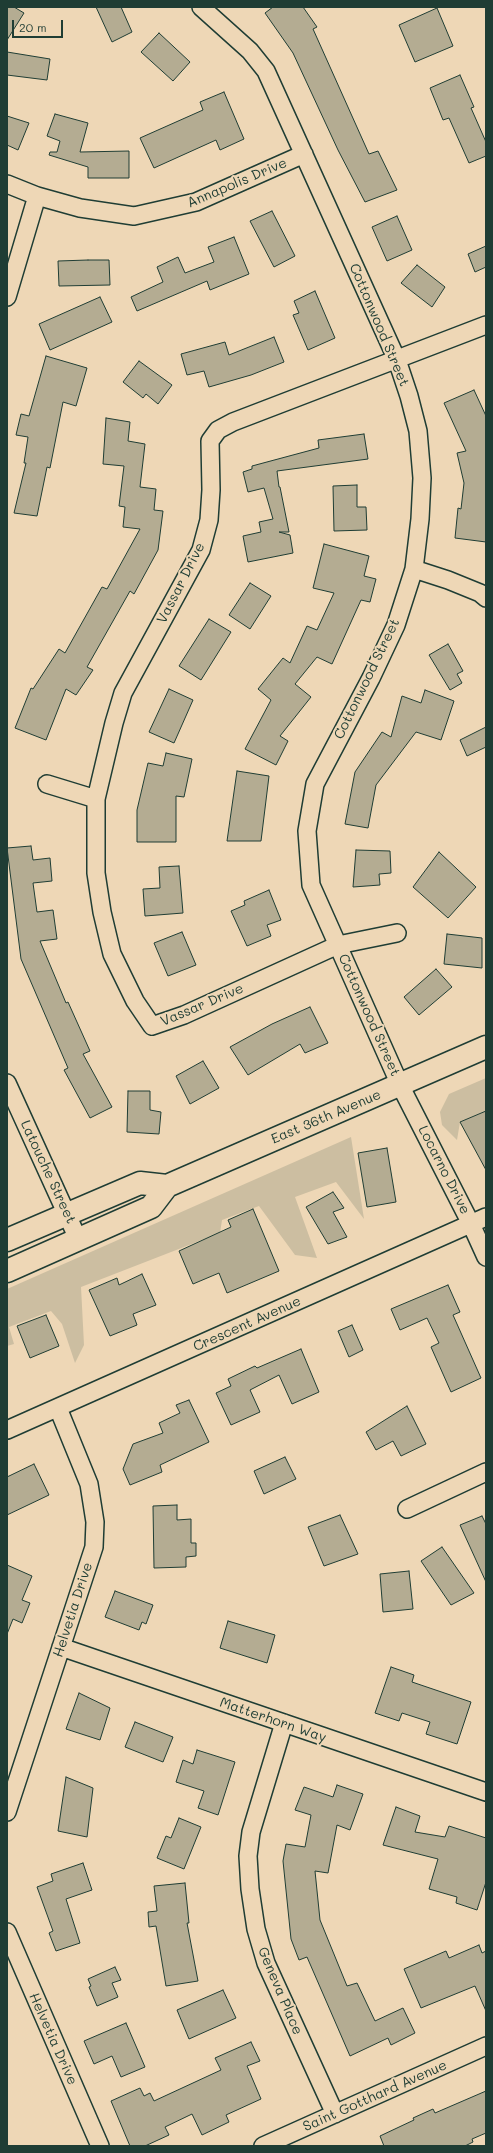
<!DOCTYPE html>
<html>
<head>
<meta charset="utf-8">
<style>
  body { margin:0 }
  #map { position:relative; width:493px; height:2153px; overflow:hidden; background:#eed7b6; font-family:Mali,sans-serif }
  canvas { display:block }
  .frame { position:absolute; inset:0; border:8px solid #1f3d34; pointer-events:none }
  .scale { position:absolute; left:12px; top:20px; width:51px; height:18px; box-sizing:border-box; border:2px solid #1f3d34; border-top:0; padding-left:5px; font-size:12px; line-height:14px; white-space:nowrap; color:#1f3d34; -webkit-text-stroke:3px #eed7b6; paint-order:stroke }
</style>
</head>
<body>
<div id="map">
<canvas width="493" height="2153"></canvas>
<div class="frame"></div>
<div class="scale">20 m</div>
</div>
<script>
const c = document.querySelector('canvas').getContext('2d');
c.lineJoin = 'round';
function paint(path, color) { c.fillStyle = color; c.fill(path, 'evenodd'); }
const poly = rows => new Path2D(rows.map(r => 'M' + r).join(''));
function strokePath(path, color, width, dash) { c.strokeStyle = color; c.lineWidth = width; c.lineCap = dash ? 'butt' : 'round'; c.setLineDash(dash || []); c.stroke(path); }
function drawText(font, color, halo, rows, align = 'center') {
  c.font = font + ' Mali,sans-serif'; c.lineWidth = 4; c.setLineDash([]); c.textBaseline = 'middle'; c.strokeStyle = halo; c.fillStyle = color; for (const [text, x, y, turn = 0] of rows) {
    c.save(); c.translate(x, y); c.rotate((+turn || 0) * Math.PI / 180); c.textAlign = isNaN(turn) ? turn : align; if (halo) c.strokeText(text, 0, 0); c.fillText(text, 0, 0); c.restore();
  }
}
paint(poly([
  [486,1078,486,1111,460,1122,457,1140,442,1125,440,1112,449,1094],
  [351,1137,364,1219,336,1182,295,1197,317,1258,295,1255,259,1206,222,1220,220,1233,81,1287,84,1345,75,1363,62,1324,51,1311,9,1327,14,1344,7,1346,7,1289]
]), '#ccbea1');
const building = poly([
  [7,7,14,7,24,13,7,40,7,7],
  [96,7,121,7,132,32,112,42,96,7],
  [273,7,303,7,317,27,313,29,369,154,378,151,397,190,365,202,338,150,293,53,265,13,273,7],
  [437,8,453,46,415,62,399,25,437,8],
  [159,33,190,62,173,81,141,52,159,33],
  [7,52,50,59,47,80,7,75,7,52],
  [460,75,474,107,471,108,486,142,486,156,469,163,449,118,443,120,430,88,460,75],
  [224,92,244,139,220,150,216,140,154,168,140,138,203,110,200,102,224,92],
  [55,114,88,123,80,152,129,151,129,178,88,178,88,167,49,155,50,152,57,152,60,141,47,136,55,114],
  [7,116,29,123,18,150,7,145,7,116],
  [272,211,295,256,274,267,250,221,272,211],
  [397,216,412,250,387,261,372,227,397,216],
  [234,237,249,274,210,290,207,281,137,311,131,297,163,282,157,267,178,257,185,273,214,262,208,247,234,237],
  [486,246,486,267,475,272,468,254,486,246],
  [88,260,109,260,110,285,59,286,58,261,88,260],
  [417,265,445,287,432,307,401,283,417,265],
  [315,291,335,338,308,350,293,315,299,313,294,301,315,291],
  [100,297,112,322,50,350,39,324,100,297],
  [274,337,284,362,251,375,209,387,204,371,187,375,181,354,225,342,229,355,274,337],
  [46,356,87,368,76,406,63,402,50,468,47,467,37,516,14,513,26,463,24,463,28,437,16,435,21,414,29,416,46,356],
  [139,361,172,385,158,404,146,394,143,398,123,382,139,361],
  [474,390,486,416,486,542,455,538,458,508,461,509,464,483,457,453,466,451,444,403,474,390],
  [106,418,130,422,128,441,145,444,140,487,156,489,154,510,163,511,158,550,134,594,130,591,87,667,93,670,76,695,66,689,46,740,15,728,31,688,33,689,59,649,65,653,102,587,107,589,140,529,123,527,125,507,119,506,124,466,103,464,106,418],
  [364,434,368,459,277,471,279,487,280,487,289,532,279,532,290,535,293,553,248,562,243,536,261,532,259,522,273,519,264,488,248,492,243,472,252,469,252,466,319,448,318,440,364,434],
  [357,485,357,507,366,507,367,530,334,531,333,486,357,485],
  [324,544,369,556,364,576,376,579,370,602,361,600,332,664,317,657,295,684,311,697,280,736,288,741,276,765,245,749,271,700,258,689,283,658,290,663,307,626,317,630,334,593,313,588,324,544],
  [250,583,271,596,250,629,229,615,250,583],
  [209,619,231,632,201,680,179,666,209,619],
  [448,644,463,671,457,674,462,683,450,690,429,655,448,644],
  [169,689,193,700,174,743,149,732,169,689],
  [425,690,454,701,441,740,416,732,376,785,368,828,345,824,355,772,382,732,391,737,402,696,421,703,425,690],
  [486,727,486,747,467,756,460,740,486,727],
  [166,753,192,759,184,797,176,796,176,842,137,842,137,810,148,763,163,766,166,753],
  [237,771,269,776,261,841,227,841,237,771],
  [31,846,33,860,50,858,52,881,33,883,37,912,53,910,57,939,40,941,66,1003,68,1002,90,1051,83,1054,112,1107,90,1118,64,1070,68,1068,21,959,7,848,31,846],
  [356,850,390,851,391,873,379,874,380,885,353,887,356,850],
  [439,852,476,887,448,918,413,887,439,852],
  [179,866,183,913,145,916,143,889,160,888,159,867,179,866],
  [269,890,281,920,267,925,271,936,247,946,231,911,245,905,244,901,269,890],
  [182,932,196,965,168,976,154,943,182,932],
  [447,934,482,938,482,968,444,964,447,934],
  [436,969,452,987,419,1015,404,997,436,969],
  [310,1007,328,1043,305,1053,300,1044,248,1075,230,1047,272,1024,310,1007],
  [203,1061,219,1088,190,1104,176,1076,203,1061],
  [128,1091,150,1091,150,1110,161,1112,159,1134,127,1132,128,1091],
  [486,1111,486,1170,460,1122,486,1111],
  [387,1148,396,1202,367,1207,358,1153,387,1148],
  [333,1192,344,1208,333,1212,347,1237,328,1244,306,1207,333,1192],
  [253,1209,279,1271,227,1293,219,1273,193,1284,179,1251,231,1227,228,1220,253,1209],
  [142,1274,156,1305,133,1314,137,1325,110,1336,89,1290,117,1278,119,1285,142,1274],
  [448,1285,460,1312,453,1315,481,1378,451,1392,431,1347,439,1343,427,1318,400,1330,391,1309,448,1285],
  [46,1315,59,1346,30,1358,17,1326,46,1315],
  [352,1325,363,1350,349,1357,338,1331,352,1325],
  [301,1349,319,1392,292,1404,279,1375,250,1390,260,1412,231,1425,216,1393,231,1386,228,1379,255,1366,257,1368,301,1349],
  [189,1400,209,1442,160,1465,162,1472,130,1485,123,1469,133,1444,163,1433,159,1423,180,1413,176,1405,189,1400],
  [407,1406,426,1444,401,1456,393,1441,376,1450,366,1432,407,1406],
  [285,1457,296,1479,264,1494,254,1471,285,1457],
  [34,1464,49,1495,7,1515,7,1477,34,1464],
  [177,1505,177,1520,191,1519,191,1543,196,1543,196,1556,186,1557,186,1567,154,1568,153,1506,177,1505],
  [340,1515,358,1554,324,1566,308,1527,340,1515],
  [482,1516,486,1524,486,1582,460,1525,482,1516],
  [442,1547,474,1593,451,1605,421,1561,442,1547],
  [7,1565,32,1576,22,1600,30,1603,22,1623,13,1619,7,1634,7,1565],
  [409,1571,413,1609,383,1612,380,1574,409,1571],
  [115,1591,153,1605,146,1624,142,1622,139,1630,105,1617,115,1591],
  [228,1621,275,1635,267,1663,220,1648,228,1621],
  [391,1667,414,1675,412,1682,471,1702,457,1744,426,1734,430,1722,402,1713,399,1721,375,1713,391,1667],
  [79,1693,110,1708,100,1740,66,1729,79,1693],
  [135,1722,173,1737,163,1762,125,1747,135,1722],
  [197,1750,235,1762,218,1815,198,1808,204,1791,176,1782,183,1760,193,1764,197,1750],
  [66,1777,93,1788,87,1837,58,1831,66,1777],
  [337,1785,363,1794,350,1830,337,1825,328,1873,315,1871,320,1920,347,1986,357,1983,375,2021,403,2008,415,2033,391,2045,388,2038,350,2056,307,1957,299,1960,291,1939,283,1861,286,1844,305,1847,311,1815,295,1810,304,1787,333,1797,337,1785],
  [396,1807,420,1816,415,1832,445,1837,449,1826,486,1838,486,1882,477,1910,456,1903,457,1897,429,1889,438,1859,383,1845,396,1807],
  [179,1818,201,1827,184,1869,157,1858,166,1836,171,1838,179,1818],
  [83,1863,92,1890,66,1899,80,1943,56,1951,49,1933,53,1931,37,1887,53,1881,51,1874,83,1863],
  [185,1883,189,1923,187,1923,198,1981,166,1986,156,1926,149,1927,148,1912,157,1911,154,1886,185,1883],
  [479,1945,482,1953,486,1951,486,2011,475,1986,421,2008,404,1969,446,1951,449,1958,479,1945],
  [115,1967,121,1980,112,1983,118,1997,97,2006,89,1987,91,1986,88,1979,115,1967],
  [223,1990,236,2018,189,2039,177,2010,223,1990],
  [126,2023,145,2067,121,2077,112,2056,94,2064,84,2041,126,2023],
  [251,2042,260,2061,247,2066,261,2099,226,2115,229,2122,202,2135,192,2114,165,2127,169,2135,145,2146,130,2146,111,2101,140,2088,144,2096,150,2093,154,2101,221,2070,215,2058,251,2042],
  [486,2091,486,2133,472,2139,473,2142,465,2146,384,2146,380,2136,414,2120,413,2118,433,2109,435,2113,486,2091]
]);
paint(building, '#b4ac92');
strokePath(building, '#1f3d34', 1);
const street = poly([
  [201,7,250,51,266,71,397,360,409,396,418,431,422,478,420,519,414,569,396,625,371,678,315,784,307,831,311,885,400,1085,471,1224,486,1257],
  [7,184,37,196,80,208,134,216,196,202,304,154],
  [7,297,37,196],
  [414,569,448,580,480,593,486,598],
  [47,784,96,799],
  [397,933,338,945,184,1015,152,1026,135,1001,112,954,102,912,96,873,96,799,114,723,123,693,201,550,209,520,211,490,210,441,218,430,233,422,486,325],
  [7,1083,78,1239],
  [7,1430,486,1217],
  [407,1509,486,1472],
  [61,1647,486,1792],
  [284,1723,251,1832,248,1856,250,1889,256,1929,266,1963,335,2114],
  [7,1812,94,1547,95,1522,89,1484,58,1408],
  [7,1932,100,2146],
  [263,2146,486,2046]
]);
const secondary = poly([
  [7,1240,140,1183,167,1186,486,1047],
  [7,1271,151,1207,167,1186]
]);
strokePath(street, '#1f3d34', 20);
strokePath(secondary, '#1f3d34', 25);
strokePath(street, '#eed7b6', 17);
strokePath(secondary, '#eed7b6', 22);
drawText('14px', '#1f3d34', '#eed7b6', [
  ["Annapolis Drive",237,183,-23],
  ["Cottonwood Street",379,325,67],
  ["Vassar Drive",181,583,-63],
  ["Cottonwood Street",367,679,-64],
  ["Vassar Drive",202,1005,-23],
  ["Cottonwood Street",369,1015,66],
  ["East 36th Avenue",326,1117,-23],
  ["Locarno Drive",444,1170,63],
  ["Latouche Street",48,1172,65],
  ["Crescent Avenue",247,1324,-24],
  ["Helvetia Drive",73,1610,-72],
  ["Matterhorn Way",273,1720,19],
  ["Geneva Place",280,1991,67],
  ["Helvetia Drive",53,2039,66],
  ["Saint Gotthard Avenue",375,2096,-24]
]);
</script>
</body>
</html>
